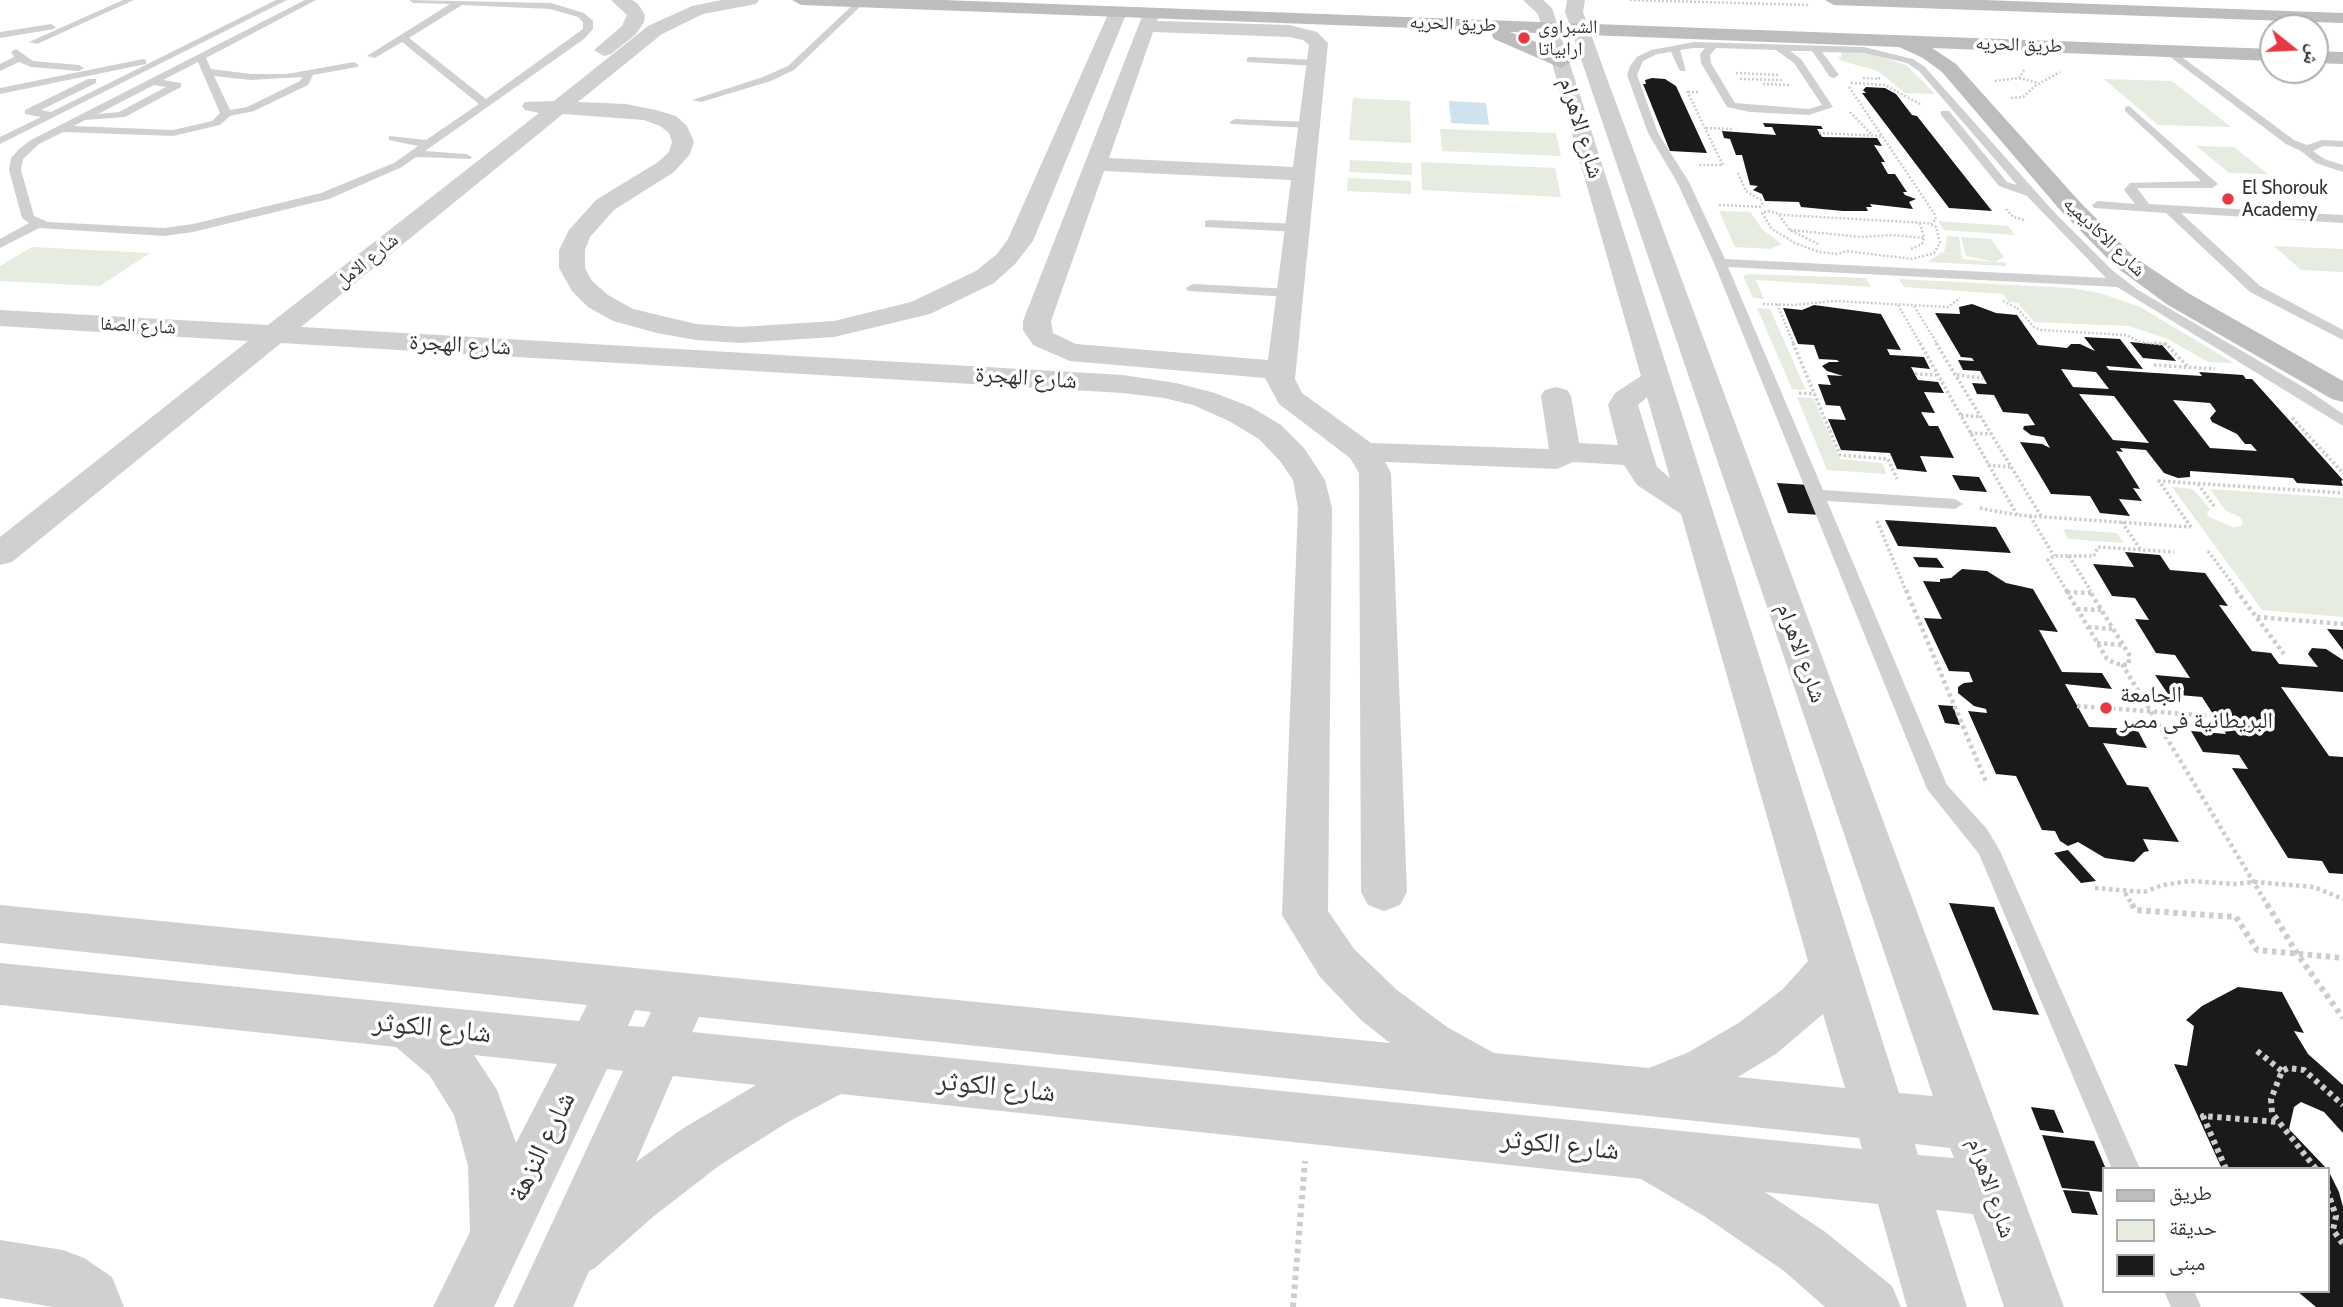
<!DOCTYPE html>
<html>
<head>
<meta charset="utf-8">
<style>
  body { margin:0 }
  #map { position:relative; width:2343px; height:1307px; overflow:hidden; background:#fff; font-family:Cabin,"Noto Naskh Arabic",sans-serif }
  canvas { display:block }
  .legend { position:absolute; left:2102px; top:1167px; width:228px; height:126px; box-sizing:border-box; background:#fff; border:2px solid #adadad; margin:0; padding:9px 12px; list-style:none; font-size:21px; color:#333 }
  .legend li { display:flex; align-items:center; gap:14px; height:35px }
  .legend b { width:35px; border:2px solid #adadad }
  .north { position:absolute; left:2259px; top:14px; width:70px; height:70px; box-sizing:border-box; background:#fff; border:2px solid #adadad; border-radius:50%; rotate:108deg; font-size:19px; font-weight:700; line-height:28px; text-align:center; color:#333 }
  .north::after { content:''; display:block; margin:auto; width:24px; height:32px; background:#e63946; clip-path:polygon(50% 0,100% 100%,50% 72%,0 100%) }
</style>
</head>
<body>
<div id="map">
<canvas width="2343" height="1307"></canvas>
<ul class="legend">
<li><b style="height:9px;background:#bdbdbd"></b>طريق</li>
<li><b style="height:19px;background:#e6ecdf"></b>حديقة</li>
<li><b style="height:19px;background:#1a1a1a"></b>مبنى</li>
</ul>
<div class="north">ش</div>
</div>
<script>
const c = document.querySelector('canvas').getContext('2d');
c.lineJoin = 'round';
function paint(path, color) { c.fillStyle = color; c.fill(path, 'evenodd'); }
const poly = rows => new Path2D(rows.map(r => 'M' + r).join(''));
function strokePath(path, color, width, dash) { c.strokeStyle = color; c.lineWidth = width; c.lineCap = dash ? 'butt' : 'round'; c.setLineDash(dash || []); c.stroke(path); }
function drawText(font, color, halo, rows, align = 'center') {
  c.font = font + ' Cabin,"Noto Naskh Arabic",sans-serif'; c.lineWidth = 7; c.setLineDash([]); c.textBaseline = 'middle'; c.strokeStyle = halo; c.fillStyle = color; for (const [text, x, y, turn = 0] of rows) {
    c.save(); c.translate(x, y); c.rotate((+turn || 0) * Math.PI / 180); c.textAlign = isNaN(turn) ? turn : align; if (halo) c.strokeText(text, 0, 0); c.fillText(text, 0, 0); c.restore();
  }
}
paint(poly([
  [1841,52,1872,54,1906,65,1935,94,1905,93,1878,71,1842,61,1838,57,1842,57],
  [2104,79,2172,81,2231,127,2158,125],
  [1353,98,1410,101,1411,143,1349,140],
  [1440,129,1556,133,1561,156,1442,151],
  [2196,146,2234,147,2268,174,2229,173],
  [1350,160,1412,163,1412,175,1349,172],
  [1421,162,1555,168,1561,197,1422,190],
  [1348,178,1411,181,1411,194,1347,191],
  [1719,211,1750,212,1763,230,1782,244,1770,249,1735,247],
  [1938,221,2008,226,2015,235,1944,230],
  [1947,236,1959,237,1962,259,1995,262,1966,256,1961,237,1991,239,2004,257,1995,262,2005,262,2007,266,1928,262,1942,252,1955,256,1944,252],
  [2274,246,2343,249,2343,272,2301,270],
  [32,247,150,253,100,286,0,281,0,266],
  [1748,274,1866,278,1871,287,1756,280,1764,299,1753,298,1743,276],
  [1899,279,2071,288,2100,293,2140,307,2234,363,2208,362,2168,339,2129,326,2034,322,2018,303,2008,302,2003,294,1904,287],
  [1757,308,1770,309,1806,390,1792,389],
  [1797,397,1813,398,1840,459,1882,463,1887,474,1827,470],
  [2172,487,2193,489,2210,509,2207,513,2209,517,2233,527,2241,526,2243,523,2241,518,2225,510,2210,489,2343,498,2343,617,2262,610],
  [2063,529,2117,533,2124,543,2068,539]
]), '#e6ecdf');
paint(poly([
  [1449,101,1486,103,1489,125,1451,123]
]), '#cfe2ee');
paint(poly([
  [1652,78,1665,79,1676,86,1707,153,1670,151,1643,84,1646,84,1645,80],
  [1866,87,1885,88,1896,94,1912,115,1917,116,1992,211,1949,208,1862,93,1866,93,1863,90],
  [1763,123,1821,126,1823,129,1817,129,1822,137,1877,138,1882,146,1874,145,1885,162,1881,162,1888,174,1895,174,1907,192,1903,192,1905,195,1916,199,1909,202,1913,209,1870,204,1872,207,1866,207,1868,211,1843,211,1801,207,1799,202,1765,201,1762,194,1753,190,1758,186,1750,185,1742,155,1736,155,1730,139,1724,138,1722,131,1776,135,1772,127,1765,127],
  [1972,304,1996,313,2017,315,2038,345,2067,348,2071,344,2080,344,2095,351,2084,337,2120,339,2143,369,2106,366,2109,370,2202,376,2199,372,2243,375,2246,379,2252,379,2343,480,2341,481,2343,486,2297,483,2293,478,2190,471,2190,477,2178,478,2164,473,2146,450,2120,448,2123,452,2116,451,2140,489,2133,488,2142,501,2119,499,2130,516,2100,513,2090,496,2051,494,2020,442,2042,444,2050,448,2044,437,2031,435,2023,429,2024,426,2035,425,2028,414,2003,412,1994,395,1977,394,1972,383,1987,384,1980,371,1963,370,1958,360,1974,361,1972,358,1961,357,1935,313,1960,314,1959,307],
  [2061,369,2096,372,2109,389,2073,387],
  [2079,394,2114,396,2149,443,2113,440],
  [2173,400,2210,403,2216,411,2210,418,2212,422,2237,434,2245,444,2251,444,2257,451,2210,448],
  [1814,305,1881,314,1901,350,1887,349,1890,355,1924,357,1930,369,1911,367,1918,380,1938,382,1944,393,1924,392,1935,413,1921,412,1929,426,1938,426,1954,458,1920,456,1927,472,1897,469,1890,453,1841,450,1828,419,1846,420,1840,406,1826,405,1818,384,1831,385,1827,375,1843,376,1827,371,1822,366,1829,362,1839,362,1837,360,1819,359,1814,345,1798,344,1783,308,1802,310],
  [2130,342,2162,345,2176,361,2143,358],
  [1952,475,1979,477,1987,492,1960,490],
  [1777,483,1809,485,1822,515,1788,513],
  [1885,520,1996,527,2011,553,1898,546],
  [2125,552,2160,555,2170,570,2205,573,2228,606,2219,605,2252,651,2271,653,2279,664,2318,667,2308,654,2312,648,2326,649,2343,660,2343,692,2281,687,2329,756,2343,757,2343,874,2329,873,2322,861,2288,858,2232,768,2248,769,2239,755,2203,752,2191,731,2226,734,2202,697,2168,694,2155,675,2190,678,2175,655,2156,653,2135,619,2149,620,2135,598,2112,596,2093,564,2134,567],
  [1913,557,1937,558,1944,568,1919,567],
  [1962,569,1987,571,2006,583,2033,589,2058,632,2039,630,2062,672,2102,673,2112,689,2065,684,2089,727,2137,729,2147,748,2103,743,2127,785,2148,787,2179,842,2143,839,2149,851,2144,852,2134,862,2105,858,2078,842,2068,846,2060,841,2055,831,2042,830,2016,776,1996,774,1968,711,1987,713,1986,709,1974,706,1958,693,1958,687,1964,683,1973,682,1969,672,1949,671,1924,618,1942,619,1923,581,1940,582,1940,579,1951,578],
  [2327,629,2343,630,2343,650],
  [1938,705,1953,706,1960,725,1945,723],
  [2068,850,2096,881,2081,883,2054,853],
  [1949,903,1994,907,2039,1015,1993,1010],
  [2238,987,2282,992,2304,1033,2294,1031,2308,1054,2343,1085,2343,1133,2324,1112,2301,1102,2294,1107,2289,1129,2327,1169,2222,1169,2174,1064,2187,1066,2194,1026,2186,1020,2202,1006],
  [2031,1107,2054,1110,2064,1133,2040,1130],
  [2042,1135,2094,1141,2106,1169,2103,1169,2103,1192,2062,1188],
  [2327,1168,2339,1192,2343,1207,2343,1307,2316,1307,2297,1291,2327,1291],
  [2063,1190,2089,1192,2098,1215,2072,1213]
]), '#1a1a1a');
strokePath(poly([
  [1630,0,1810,5],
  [1736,73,1780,75],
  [1863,78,1879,79,1879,76],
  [2019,78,2038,83],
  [1740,79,1783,80],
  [1995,81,2019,78,2024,70],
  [1851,83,1885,85,1922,105],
  [1763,84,1789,85],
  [1849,87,1934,213,1936,219,1931,224],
  [1687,91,1723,165,1698,165],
  [1688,92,1699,92],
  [2011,98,2023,97,2035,86,2060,72],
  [1850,112,1872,135],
  [1706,128,1734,129],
  [1819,133,1881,136],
  [1738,173,1746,191,1761,200,1763,207],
  [1719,205,1763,207],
  [2006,209,2013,217,2025,220],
  [1768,211,1784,215,1927,223,1936,227,1940,243,1934,253,1912,259,1847,251,1837,254,1819,252,1795,243,1772,229,1762,213,1768,211],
  [1779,215,1790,230,1818,244],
  [1790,230,1861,237,1892,235,1924,238],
  [1911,249,1922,244,1924,238,1920,223],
  [2003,301,2017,308,2034,327,2041,330,2126,335,2140,342,2167,345],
  [1763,304,1794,305,1834,301,1948,307,1960,298],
  [1777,304,1794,345],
  [1898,305,1921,345],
  [1914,306,1938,345]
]), '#cdcdcd', 2.5, [2, 2]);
strokePath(poly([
  [1793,343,1840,455,1888,459,1897,479],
  [1920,343,2017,515],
  [1936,343,2041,516],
  [2154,343,2166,344,2189,368],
  [2154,365,2215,369],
  [1915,374,1936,375],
  [1957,375,1983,378],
  [1799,393,1815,394],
  [1961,415,1980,417],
  [2292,418,2343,473],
  [1970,433,1991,434],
  [1988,465,2010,467],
  [2198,484,2214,506],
  [1980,508,2017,515,2190,527],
  [2030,516,2054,556],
  [1877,521,1906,591],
  [2122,522,2140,549],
  [2191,527,2159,481,2343,493],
  [2208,551,2238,591],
  [2069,556,2094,556,2098,547,2174,552],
  [2069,556,2091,591],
  [2067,591,2048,560,2054,556,2069,556]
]), '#cdcdcd', 3.5, [2.5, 2.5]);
strokePath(poly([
  [1906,590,1987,784],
  [2066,590,2107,659,2116,664,2128,665,2130,656,2089,590],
  [2236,590,2284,654],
  [2067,592,2091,593],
  [2077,609,2101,610],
  [2257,617,2343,624],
  [2088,627,2112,629],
  [2097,643,2122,645],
  [2122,664,2268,906],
  [2077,706,2214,716],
  [2095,888,2144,892,2163,885,2190,881,2234,884,2255,882,2314,887,2343,899],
  [2125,893,2133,906]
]), '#cdcdcd', 4.5, [3.5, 3.5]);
strokePath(poly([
  [2132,904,2135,910,2236,917,2257,950,2343,958],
  [2267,904,2298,955,2343,1018],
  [2257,1051,2282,1071],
  [2226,1169,2203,1116,2278,1122],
  [2316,1169,2272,1113,2271,1099,2282,1071,2288,1068,2304,1070,2343,1105],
  [2327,1190,2336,1216,2333,1230,2343,1244],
  [1293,1307,1305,1161]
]), '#cdcdcd', 6, [4.5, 4.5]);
paint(poly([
  [123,0,134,0,37,44,29,42,123,0],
  [276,0,287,0,0,144,0,137,41,117,25,114,25,110,88,79,96,79,96,83,41,110,51,112,276,0],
  [305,0,316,0,206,58,211,69,251,74,287,74,354,62,359,65,357,67,313,75,308,85,254,111,230,116,220,125,173,136,63,132,39,144,23,159,21,170,34,216,48,222,164,228,193,224,321,193,394,163,418,146,389,140,389,136,426,140,479,104,402,42,375,58,367,56,450,4,413,3,409,0,551,3,584,13,593,21,593,29,584,39,425,151,466,154,472,157,470,159,416,157,402,167,329,199,193,232,164,236,39,228,0,248,0,239,29,223,22,218,9,170,11,158,19,149,31,140,305,0],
  [462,5,550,9,578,17,583,22,583,29,486,99,409,38,462,5],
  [198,62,220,113,212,121,173,130,74,126,85,120,125,117,181,87,181,83,163,80,198,62],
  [214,76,251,80,302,77,300,81,247,107,230,110,214,76],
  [154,85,166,87,119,112,98,114,154,85],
  [858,0,865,2,794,70,771,81,701,102,692,100,763,77,788,66,858,0],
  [51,24,56,27,54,29,0,38,0,32,51,24],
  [1694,42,1864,47,1913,59,1925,67,2054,212,2112,270,2138,290,2305,388,2343,414,2343,426,2117,287,1728,267,1823,490,1955,499,1963,504,1955,509,1827,501,1947,785,1987,829,2000,851,2140,1169,2112,1169,1979,854,1927,789,1714,263,1677,182,1648,133,1627,75,1630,66,1637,57,1651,50,1694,42],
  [1694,48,1705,48,1700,54,1701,63,1727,107,1750,112,1809,115,1833,107,1801,59,1790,51,1812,51,1830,77,1834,78,1839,75,1822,52,1864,53,1907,63,1919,71,2017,185,2007,182,1949,111,1941,111,1941,115,1999,186,2027,196,2106,278,1725,259,1689,182,1658,133,1637,75,1643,61,1657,54,1671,52,1680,71,1686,71,1680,50,1694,48],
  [1716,48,1776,50,1794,63,1822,105,1809,109,1735,103,1711,63,1710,55,1716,48],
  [16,49,33,61,79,65,84,68,79,71,31,67,19,62,0,71,0,64,14,57,11,52,16,49],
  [2165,49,2171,49,2294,140,2307,145,2322,140,2343,141,2343,147,2323,146,2313,151,2324,159,2343,165,2343,172,2316,163,2301,151,2286,144,2165,53,2165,49],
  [1250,57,1317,60,1322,63,1317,66,1247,62,1247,58,1250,57],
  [143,59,146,60,146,64,0,94,0,88,143,59],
  [2129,106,2218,184,2212,188,2137,188,2149,204,2343,215,2343,223,2181,213,2260,286,2343,330,2343,340,2250,292,2166,213,2094,208,2092,205,2098,201,2135,204,2124,190,2130,183,2201,181,2125,111,2125,107,2129,106],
  [1235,119,1309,122,1314,125,1309,128,1231,124,1230,122,1235,119],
  [1209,220,1298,224,1304,228,1298,232,1205,227,1205,221,1209,220],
  [1193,284,1290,289,1297,293,1290,297,1188,291,1186,288,1193,284],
  [2164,1291,2194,1291,2201,1307,2171,1307,2164,1291]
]), '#d0d0d0');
paint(poly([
  [611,0,632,0,638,4,645,15,644,22,636,34,611,54,604,56,594,50,622,26,627,15,611,0],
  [722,0,759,0,756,4,703,14,662,34,578,102,626,104,656,110,676,116,687,126,694,142,690,154,674,172,614,210,590,237,585,250,585,268,592,281,608,295,633,309,696,324,740,327,834,321,911,302,976,271,997,254,1008,239,1109,12,1118,7,1127,12,1033,241,1015,264,994,283,930,314,834,337,740,343,696,340,657,333,613,321,588,307,572,291,559,268,559,250,569,230,596,200,658,162,669,152,672,142,669,133,660,126,644,120,563,114,301,327,1123,375,1176,383,1215,393,1251,407,1281,425,1304,448,1325,480,1332,508,1328,911,1354,949,1397,990,1447,1027,1494,1053,1649,1068,1689,1052,1740,1022,1783,989,1808,961,1681,514,1637,485,1624,465,1573,462,1557,469,1385,462,1391,473,1407,892,1400,905,1384,911,1368,905,1361,892,1359,473,1350,458,1279,404,1265,378,1070,361,1033,345,1023,330,1023,321,1145,9,1157,9,1160,13,1157,21,1289,25,1317,32,1328,43,1295,379,1302,393,1371,443,1549,449,1541,396,1545,390,1556,387,1567,390,1571,396,1579,443,1618,445,1608,405,1615,393,1641,376,1538,14,1523,0,1543,0,1552,8,1899,1093,1933,1096,1565,12,1567,0,1585,0,1583,12,1606,76,2064,1307,2004,1307,1973,1214,1936,1210,1967,1307,1907,1307,1878,1204,1765,1192,1824,1231,1892,1286,1901,1307,1825,1307,1784,1271,1704,1216,1641,1179,841,1094,788,1122,720,1165,654,1216,595,1268,589,1271,573,1307,513,1307,623,1071,607,1069,494,1307,433,1307,470,1232,468,1166,454,1115,430,1076,396,1047,0,1005,0,963,579,1021,587,1005,0,943,0,905,1390,1043,1361,1020,1320,977,1282,915,1298,508,1293,480,1280,461,1259,439,1229,421,1193,405,1164,398,1123,393,281,343,12,562,0,565,0,537,248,341,0,326,0,310,268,325,539,113,525,110,522,106,525,102,554,101,648,26,692,6,722,0],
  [1153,32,1289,37,1303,40,1309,45,1293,167,1109,158,1153,32],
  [1104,171,1291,180,1268,360,1076,344,1053,333,1051,321,1104,171],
  [1647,397,1670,478,1657,467,1638,405,1647,397],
  [635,1010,651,1012,644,1027,628,1026,635,1010],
  [1823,1014,1845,1088,1738,1077,1776,1054,1823,1014],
  [699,1017,1859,1138,1862,1149,692,1032,699,1017],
  [474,1055,557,1064,516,1143,497,1090,474,1055],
  [673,1076,756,1085,682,1129,636,1162,673,1076],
  [1915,1144,1950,1148,1954,1158,1918,1155,1915,1144],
  [0,1240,63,1250,84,1258,112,1277,124,1307,53,1307,0,1298,0,1240]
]), '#d0d0d0');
paint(poly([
  [792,0,943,0,2273,49,2273,61,1932,48,1956,64,2079,201,2134,257,2188,293,2343,381,2343,402,2332,399,2168,305,2116,267,2061,211,1942,72,1923,58,1899,47,1510,32,1549,47,1568,58,1571,62,1561,68,1494,39,1492,35,1494,31,801,5,792,0],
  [1825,0,1984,0,2343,13,2343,23,1834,5,1825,0],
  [2315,51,2343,52,2343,64,2315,63,2315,51]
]), '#bdbdbd');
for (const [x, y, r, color] of [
  [1524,38,7,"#e63946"],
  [2228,199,7,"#e63946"],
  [2106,708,7,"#e63946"]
]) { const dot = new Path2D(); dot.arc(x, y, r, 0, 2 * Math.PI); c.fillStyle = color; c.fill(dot); strokePath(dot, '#fff', 2.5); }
drawText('19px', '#333', '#fff', [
  ["طريق الحريه",1453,24,2],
  ["طريق الحريه",2019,45,2],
  ["شارع الاكاديميه",2104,237,44],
  ["شارع الامل",367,261,-39],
  ["شارع الصفا",138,326,3]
]);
drawText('19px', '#333', '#fff', [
  ["الشبراوى",1538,27],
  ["ارابياتا",1538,49],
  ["El Shorouk",2242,188],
  ["Academy",2242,210]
], 'left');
drawText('23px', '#333', '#fff', [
  ["شارع الاهرام",1581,128,73],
  ["شارع الهجرة",460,345,3],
  ["شارع الهجرة",1026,378,4],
  ["شارع الاهرام",1801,653,70],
  ["شارع الاهرام",1991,1188,71]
]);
drawText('23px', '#333', '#fff', [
  ["الجامعة",2120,695],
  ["البريطانية فى مصر",2120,721]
], 'left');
drawText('28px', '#333', '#fff', [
  ["شارع الكوثر",432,1028,6],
  ["شارع الكوثر",996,1087,6],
  ["شارع الكوثر",1560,1145,6],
  ["شارع النزهة",542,1147,-64]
]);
</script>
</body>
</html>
